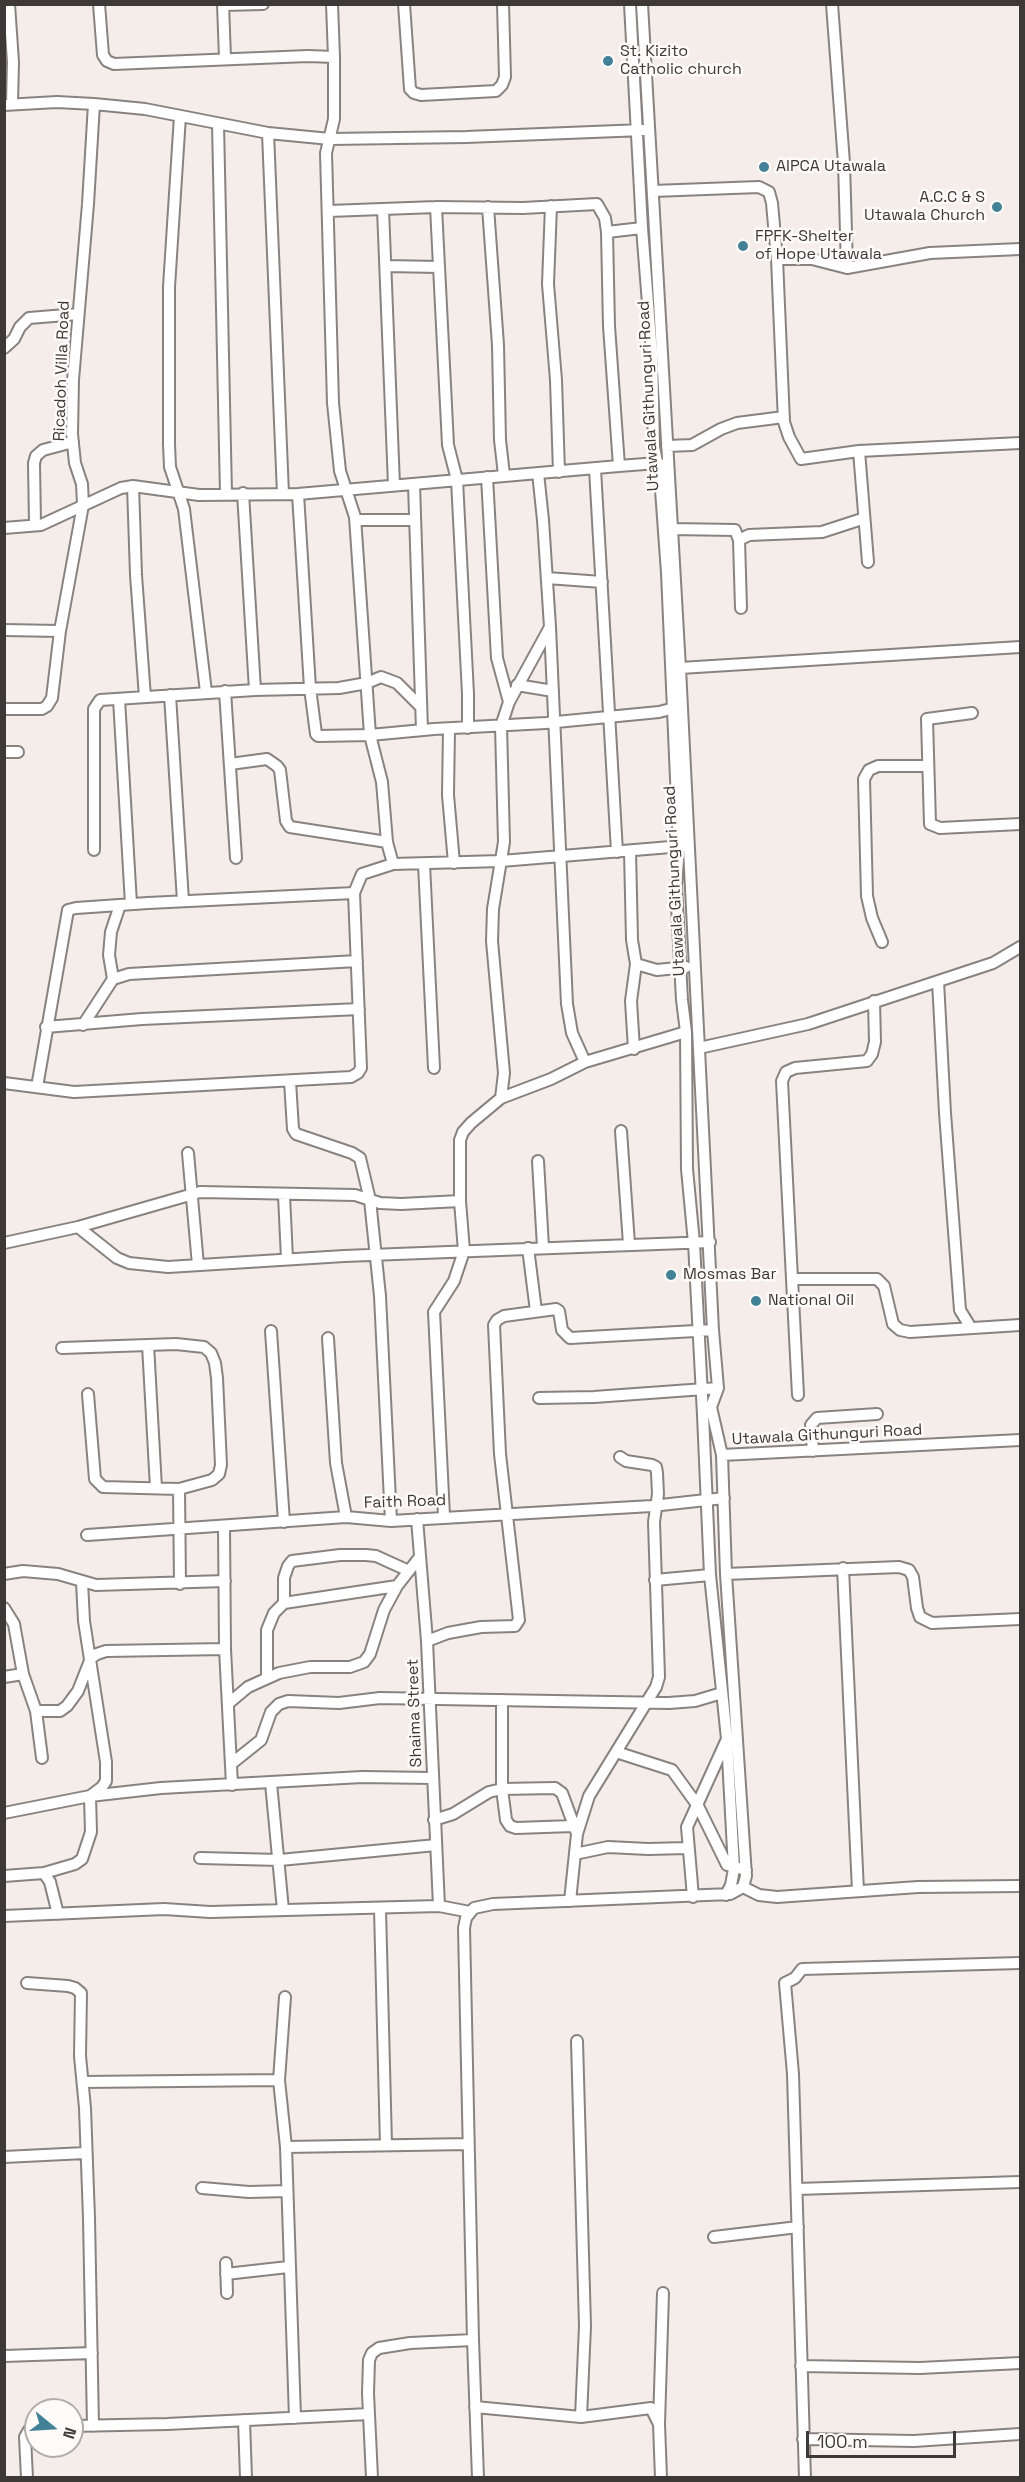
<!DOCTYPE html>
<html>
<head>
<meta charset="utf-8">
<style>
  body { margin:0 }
  #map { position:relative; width:1025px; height:2482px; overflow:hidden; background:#f4edea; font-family:"Space Grotesk",sans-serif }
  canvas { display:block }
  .frame { position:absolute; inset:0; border:6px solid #3c3938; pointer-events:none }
  .north { position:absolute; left:24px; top:2398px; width:60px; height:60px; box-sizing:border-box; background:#fefbfa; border:2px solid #b0adac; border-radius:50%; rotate:108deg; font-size:16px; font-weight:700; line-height:24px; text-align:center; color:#3c3938 }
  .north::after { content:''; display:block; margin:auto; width:21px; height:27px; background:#428196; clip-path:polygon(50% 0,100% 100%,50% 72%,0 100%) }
  .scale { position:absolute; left:806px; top:2431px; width:150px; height:27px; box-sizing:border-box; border:3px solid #3c3938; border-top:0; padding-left:8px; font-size:18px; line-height:21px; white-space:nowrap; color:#3c3938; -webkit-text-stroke:4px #fefbfa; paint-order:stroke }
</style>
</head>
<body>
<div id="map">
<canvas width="1025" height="2482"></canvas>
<div class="frame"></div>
<div class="north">N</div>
<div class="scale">100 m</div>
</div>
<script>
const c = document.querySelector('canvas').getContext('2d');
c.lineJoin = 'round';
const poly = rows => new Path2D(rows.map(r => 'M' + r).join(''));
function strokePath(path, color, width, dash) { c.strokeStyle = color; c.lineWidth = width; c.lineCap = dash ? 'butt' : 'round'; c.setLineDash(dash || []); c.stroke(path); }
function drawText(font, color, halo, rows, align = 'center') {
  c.font = font + ' "Space Grotesk",sans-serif'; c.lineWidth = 5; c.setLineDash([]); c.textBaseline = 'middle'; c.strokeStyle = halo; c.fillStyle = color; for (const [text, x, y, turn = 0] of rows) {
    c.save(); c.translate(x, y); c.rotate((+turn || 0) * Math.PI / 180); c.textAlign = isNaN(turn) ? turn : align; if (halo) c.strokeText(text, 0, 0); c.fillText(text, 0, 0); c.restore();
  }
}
const minor = poly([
  [9,4,13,62,12,104],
  [99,4,103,55,107,61,114,64,308,56,334,57,332,4],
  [223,4,225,58],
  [404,4,410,89,414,93,421,95,496,91,502,85,505,77,503,4],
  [630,4,642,228,652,354,654,447,660,476,667,573,679,847,676,886,682,1000,686,1032,687,1169,694,1243,703,1415,710,1575,727,1739,687,1827,693,1897],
  [832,4,844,163,847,268],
  [223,5,263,4],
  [334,57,334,119,326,153,333,403,340,471,355,517,370,735,382,782,387,842,393,864],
  [4,105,57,102,94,104,145,109,268,133,330,139,466,137,643,130],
  [180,116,169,287,169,444,170,467,184,509,206,692],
  [218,124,226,494],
  [268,133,283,494],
  [653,191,759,187,769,192,772,203,777,259,784,422,789,437,801,459,859,451,1020,443],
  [551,206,548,284,556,380,559,472],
  [436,207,448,445,457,480,468,694,468,728],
  [488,207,498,345,500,440,504,475],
  [383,209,394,485],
  [329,211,436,207,523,208,597,204,605,218,607,232],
  [777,259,812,259,847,268,930,253,1020,249],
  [386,266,439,267],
  [4,348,14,339,20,327,29,318,78,314],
  [667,446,692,445,721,429,737,423,784,417],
  [859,451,868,562],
  [619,466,609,326,607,232,642,228],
  [595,469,617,852],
  [538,473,543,520,550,627,567,1004,572,1033,585,1062],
  [487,477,497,658,509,702],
  [414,484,422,730],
  [133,486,136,575,145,697],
  [243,493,255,690],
  [298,494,310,688,316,734,318,736,370,735,434,729,546,723,659,712,678,707],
  [355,520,413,520],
  [35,525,34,463,36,456,43,450,73,442],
  [4,528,41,525,121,488,133,486,199,495,298,494,619,466,657,463,662,465],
  [672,529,735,530,739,540,749,535,822,532,862,519],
  [739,540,741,608],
  [547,578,602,582],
  [4,630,60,631],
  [680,668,1020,647],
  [517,685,553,691],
  [225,691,236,858],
  [170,695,183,901],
  [119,699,131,904],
  [4,709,42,709,47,706,52,698,60,631,83,505,82,484,75,463,72,434,73,380,88,204,94,104],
  [972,713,927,719,930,824,940,828,1020,824],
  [449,729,448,795,454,863],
  [4,752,18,752],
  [230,764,267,759,277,766,280,770,286,821,290,827,387,842],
  [94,850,94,709,100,700,255,690,339,688,367,683,381,677,397,683,420,706],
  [630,851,632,940,636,964,657,970,686,967],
  [424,864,434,1068],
  [882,942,872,918,867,896,864,779,869,770,878,766,927,766],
  [113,979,129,974,357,961],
  [938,981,945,1113,960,1310,971,1328],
  [83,1025,113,979,109,955,111,932,120,905],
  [46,1027,142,1019,359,1009],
  [699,1048,808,1024,993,963,1020,947],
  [634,1049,631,1001,636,964],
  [290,1081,293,1129,296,1134,352,1153,360,1158,370,1200,380,1296,391,1521],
  [4,1083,74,1092,351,1077,358,1073,361,1068,354,893,362,874,393,864,501,861,683,846],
  [37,1087,68,910,76,908,148,903,354,893],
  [501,1098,551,1079,585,1062,686,1032],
  [621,1131,629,1244],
  [188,1153,198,1265],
  [538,1161,543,1247],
  [284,1195,287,1259],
  [78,1227,117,1258,129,1263,168,1267,344,1256,710,1242],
  [4,1243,78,1227,200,1192,355,1195,380,1203,401,1204,460,1201],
  [528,1248,536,1311],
  [792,1279,782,1081,786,1072,795,1068,867,1061,872,1054,875,1042,874,1001],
  [271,1331,284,1522],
  [328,1338,336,1463,346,1517],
  [148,1345,156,1488],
  [62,1348,176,1344,204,1347,211,1353,215,1363,217,1378,221,1465,219,1474,212,1480,179,1489,103,1487,95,1479,88,1394],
  [798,1395,792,1279,877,1279,884,1286,893,1324,900,1330,910,1332,1020,1325],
  [539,1398,594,1397,718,1388],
  [813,1451,811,1425,817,1418,877,1414],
  [722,1455,1020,1440],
  [179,1489,180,1584],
  [444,1516,434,1312,454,1281,464,1251,460,1201,460,1140,463,1132,471,1123,501,1098,504,1073,492,941,493,909,504,842,501,726,509,702,550,627],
  [417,1519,427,1641,439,1906],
  [224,1526,225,1649,232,1785],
  [87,1535,346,1517,391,1521,652,1506,724,1498],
  [843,1568,858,1891],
  [4,1574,23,1571,58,1574,96,1585,225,1581],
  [726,1574,899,1567,909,1570,913,1577,917,1608,920,1617,932,1623,1020,1619],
  [655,1580,710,1575],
  [284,1603,284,1578,288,1566,292,1561,340,1555,366,1555,376,1556,409,1571],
  [4,1608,14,1624,23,1674,36,1711,42,1758],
  [427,1641,448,1633,481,1627,515,1626,519,1620,500,1454,494,1325,497,1320,504,1316,556,1309,559,1311,562,1330,570,1338,713,1330],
  [4,1677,23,1674],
  [267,1678,267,1630,274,1613,284,1603,397,1586],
  [502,1700,502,1789,506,1820,510,1826,516,1828,573,1826],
  [229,1703,248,1687,279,1673,310,1667,350,1667,364,1662,370,1654,384,1610,397,1586,419,1558],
  [36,1711,60,1711,67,1706,78,1691,91,1658,97,1654,106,1651,225,1649],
  [616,1752,672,1770,698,1806,727,1865,746,1870],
  [231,1764,261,1740,271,1712,279,1704,288,1701,339,1703,380,1698,669,1703,695,1701,722,1693],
  [271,1783,283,1910],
  [4,1813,90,1796,161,1788,362,1777,432,1778],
  [434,1820,453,1814,489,1792,502,1789,555,1788,562,1793,576,1831],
  [575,1854,608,1847,648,1849,687,1848],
  [200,1858,280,1860,436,1845],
  [44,1873,75,1864,82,1859,91,1832,90,1796,102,1787,106,1781,106,1762,84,1621,82,1582],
  [4,1876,44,1873,50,1882,58,1914],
  [743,1887,759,1895,777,1897,918,1887,1020,1886],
  [726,1895,731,1885,734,1869,727,1739],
  [570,1901,577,1834,589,1796,656,1687,659,1677,654,1522,658,1494,657,1473,656,1467,652,1465,626,1461,620,1457],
  [380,1909,386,2145],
  [4,1916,164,1909,210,1912,439,1906,470,1912],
  [27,1983,68,1986,75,1988,81,1993,80,2056,85,2108,89,2218,93,2426],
  [285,1997,279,2080,286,2147,295,2418],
  [577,2041,585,2326,581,2417],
  [83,2082,279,2080],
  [286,2147,468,2144],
  [4,2157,85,2153],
  [202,2188,249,2192,287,2191],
  [797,2189,1020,2182],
  [714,2237,798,2227],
  [226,2263,227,2293],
  [226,2274,288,2267],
  [4,2356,92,2353],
  [801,2366,920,2368,1020,2363],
  [475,2407,581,2417,651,2408,659,2424],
  [244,2420,246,2478],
  [72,2426,167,2424,369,2414],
  [803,2439,914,2441,1020,2434],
  [27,2478,25,2437,29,2430,36,2427],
  [372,2478,368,2393,369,2360,372,2353,379,2348,410,2343,473,2340],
  [478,2478,473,2340,464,1928,466,1918,474,1908,493,1904,730,1894,743,1887,746,1876,726,1574,722,1455,711,1407,718,1388,713,1330,680,668,642,4],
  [661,2478,659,2424,663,2293],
  [805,2478,793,2074,785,1983,795,1978,802,1969,1020,1963]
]);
strokePath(minor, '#898380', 14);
strokePath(minor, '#fff', 10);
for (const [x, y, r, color] of [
  [608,61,6,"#428196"],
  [764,167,6,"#428196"],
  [997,207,6,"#428196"],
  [743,246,6,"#428196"],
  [671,1275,6,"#428196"],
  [756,1301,6,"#428196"]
]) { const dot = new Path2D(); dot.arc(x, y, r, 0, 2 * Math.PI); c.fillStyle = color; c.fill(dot); strokePath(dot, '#fefbfa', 2); }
drawText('16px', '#3c3938', '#fefbfa', [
  ["St. Kizito",620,52],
  ["Catholic church",620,70],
  ["AIPCA Utawala",776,167],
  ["A.C.C & S",985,198,"right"],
  ["Utawala Church",985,216,"right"],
  ["FPFK-Shelter",755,237],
  ["of Hope Utawala",755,255],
  ["Mosmas Bar",683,1275],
  ["National Oil",768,1301]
], 'left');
drawText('16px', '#3c3938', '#fefbfa', [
  ["Ricadoh Villa Road",62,371,-88],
  ["Utawala Githunguri Road",649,396,-93],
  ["Utawala Githunguri Road",675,881,-93],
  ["Utawala Githunguri Road",827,1435,-3],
  ["Faith Road",405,1502,-2],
  ["Shaima Street",415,1713,-92]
]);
</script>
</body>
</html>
